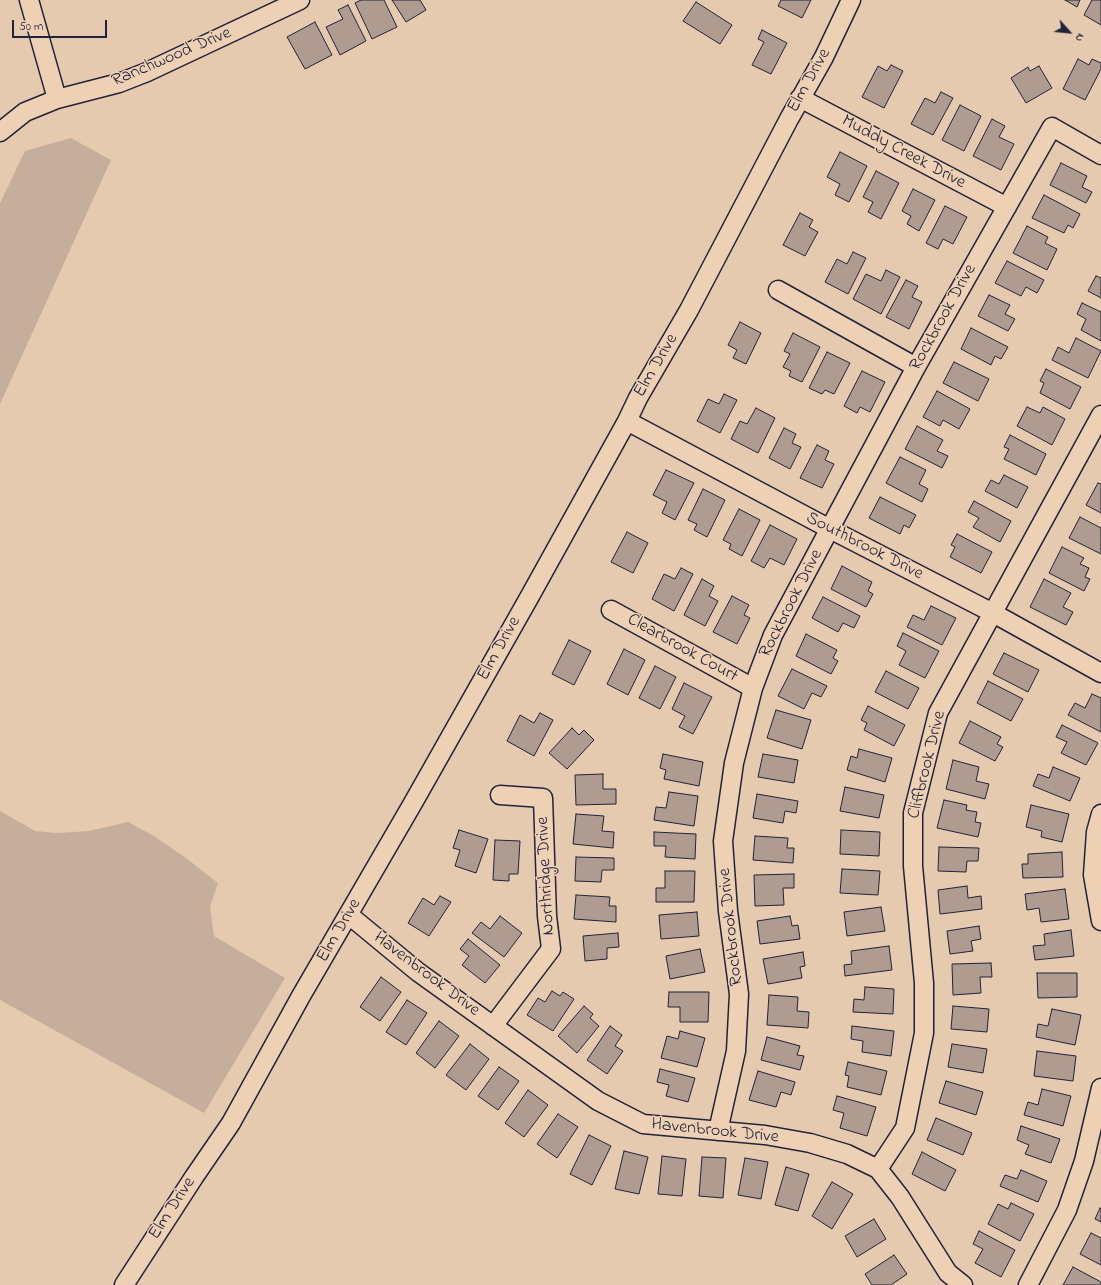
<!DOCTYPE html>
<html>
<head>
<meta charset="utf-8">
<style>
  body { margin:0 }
  #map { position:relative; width:1101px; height:1285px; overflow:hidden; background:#e6cab0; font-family:"Indie Flower",sans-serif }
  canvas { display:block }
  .north { position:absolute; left:1049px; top:12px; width:40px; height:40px; -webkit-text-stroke:3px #eed1b5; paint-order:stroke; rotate:117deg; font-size:11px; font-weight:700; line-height:16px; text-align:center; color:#22223b }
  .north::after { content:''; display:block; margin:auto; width:14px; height:18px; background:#22223b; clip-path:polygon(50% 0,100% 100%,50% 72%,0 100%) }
  .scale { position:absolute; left:12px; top:20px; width:95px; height:18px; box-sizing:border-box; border:2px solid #22223b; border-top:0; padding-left:5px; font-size:12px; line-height:14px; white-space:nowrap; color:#22223b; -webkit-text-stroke:3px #eed1b5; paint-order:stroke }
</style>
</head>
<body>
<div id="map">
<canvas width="1101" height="1285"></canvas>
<div class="north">N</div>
<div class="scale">50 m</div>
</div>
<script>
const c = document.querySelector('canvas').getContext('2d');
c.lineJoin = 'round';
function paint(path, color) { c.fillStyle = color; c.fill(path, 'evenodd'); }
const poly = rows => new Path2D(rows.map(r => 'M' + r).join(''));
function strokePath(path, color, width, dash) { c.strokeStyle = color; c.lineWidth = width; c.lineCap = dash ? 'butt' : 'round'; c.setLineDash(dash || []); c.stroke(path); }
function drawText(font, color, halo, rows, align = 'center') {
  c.font = font + ' "Indie Flower",sans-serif'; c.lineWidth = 3; c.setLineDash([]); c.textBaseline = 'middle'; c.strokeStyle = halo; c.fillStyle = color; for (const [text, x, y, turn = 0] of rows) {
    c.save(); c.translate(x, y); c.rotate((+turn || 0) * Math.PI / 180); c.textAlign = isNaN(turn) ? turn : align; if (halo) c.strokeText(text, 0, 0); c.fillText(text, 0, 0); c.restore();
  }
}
paint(poly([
  [71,138,111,160,0,404,0,203,25,151],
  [0,811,35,831,57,833,89,831,128,822,154,836,186,858,218,883,210,907,214,936,285,978,204,1113,0,1000]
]), '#c6ae9d');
const building = poly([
  [361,0,384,0,397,27,372,39,355,3,361,0],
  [392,0,420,0,426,10,406,22,392,0],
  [781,0,811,0,802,18,778,6,781,0],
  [1065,0,1080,0,1077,7,1065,0],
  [1092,0,1101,0,1101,25,1084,15,1092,0],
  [696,2,732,25,720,44,683,21,696,2],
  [348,5,366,41,340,55,326,27,343,19,338,10,348,5],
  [315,22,332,55,305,69,287,37,315,22],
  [762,30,787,43,771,74,752,65,764,42,758,39,762,30],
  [1078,59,1089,65,1092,59,1101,63,1101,69,1085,100,1063,89,1078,59],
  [891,65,903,71,884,108,862,97,878,66,887,71,891,65],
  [1039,66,1052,88,1026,103,1011,78,1028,67,1030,71,1039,66],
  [941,92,953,98,933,135,911,124,925,98,935,103,941,92],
  [960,105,981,116,964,151,942,140,960,105],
  [992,119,1005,126,999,137,1014,144,1001,170,973,156,992,119],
  [840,152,867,166,849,202,835,195,840,184,827,177,840,152],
  [1061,163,1087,176,1082,187,1092,192,1086,203,1050,185,1061,163],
  [876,171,899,183,881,219,868,212,873,202,863,197,876,171],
  [913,189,935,200,919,231,907,224,911,216,902,211,913,189],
  [1044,195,1080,214,1073,228,1068,225,1064,233,1032,218,1044,195],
  [945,206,967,217,953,244,943,239,938,249,926,243,945,206],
  [800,213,813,220,809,227,818,232,805,256,783,245,800,213],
  [1027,226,1048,237,1045,243,1057,249,1047,270,1013,253,1027,226],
  [853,252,866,258,848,294,825,282,837,259,847,264,853,252],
  [1007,261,1044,280,1037,293,1026,287,1021,296,995,283,1007,261],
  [886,270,900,277,881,314,853,299,866,274,881,281,886,270],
  [1096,276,1101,278,1101,298,1088,291,1096,276],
  [906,280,918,286,912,297,922,302,909,329,886,317,906,280],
  [989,295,1010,305,1005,314,1015,319,1008,331,978,316,989,295],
  [1082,303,1101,312,1101,341,1081,330,1086,319,1077,314,1082,303],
  [740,322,761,333,746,364,733,358,737,350,728,345,740,322],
  [971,328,1008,347,1001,359,995,356,991,365,961,349,971,328],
  [793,333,820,347,802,382,789,376,791,371,783,367,790,354,784,351,793,333],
  [1076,338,1101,351,1088,378,1052,360,1058,347,1069,353,1076,338],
  [827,352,850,363,834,394,825,390,822,394,809,388,827,352],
  [954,362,989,379,978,401,943,383,954,362],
  [1046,369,1081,387,1070,409,1040,393,1044,383,1040,381,1046,369],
  [862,371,885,382,870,412,860,407,857,413,844,406,862,371],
  [937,391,970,409,959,429,943,420,940,426,923,417,937,391],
  [724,394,737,400,720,433,697,421,708,399,719,404,724,394],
  [1027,407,1040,413,1043,407,1065,419,1052,445,1017,426,1027,407],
  [756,408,775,418,758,453,731,439,740,421,747,424,756,408],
  [917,426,943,440,937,451,948,456,942,468,905,449,917,426],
  [784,428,796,434,792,443,801,447,790,469,769,458,784,428],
  [1010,435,1046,454,1036,475,1004,459,1009,449,1004,447,1010,435],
  [817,445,829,451,825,460,834,464,822,488,800,478,817,445],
  [900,457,926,470,919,484,928,489,922,502,886,483,900,457],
  [666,470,694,483,675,520,662,513,667,502,653,495,666,470],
  [1004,475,1028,487,1017,508,985,491,991,480,999,484,1004,475],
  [1098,483,1101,484,1101,513,1086,505,1098,483],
  [703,489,725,500,707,537,694,530,697,524,688,520,703,489],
  [880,497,916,515,909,528,904,525,900,534,869,518,880,497],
  [974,501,1011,521,1000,542,973,527,979,518,968,512,974,501],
  [739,509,760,520,742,556,729,549,731,544,723,540,739,509],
  [1080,517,1101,528,1101,554,1069,538,1080,517],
  [770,525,797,539,784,565,770,558,764,568,751,561,770,525],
  [627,532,648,543,633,573,611,562,627,532],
  [957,534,992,552,981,573,950,557,955,547,951,545,957,534],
  [1062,547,1084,558,1080,564,1089,568,1085,577,1090,579,1084,591,1049,573,1062,547],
  [842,566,872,582,868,591,873,594,866,607,831,589,842,566],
  [681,568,693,574,674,611,652,599,664,574,675,579,681,568],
  [702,579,714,586,709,596,718,601,705,626,684,615,702,579],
  [1044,579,1071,593,1063,607,1073,612,1066,625,1030,607,1044,579],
  [732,596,749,605,744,615,750,618,737,644,713,632,732,596],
  [823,597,860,616,854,628,843,623,838,632,812,618,823,597],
  [931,606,956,618,942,645,907,627,913,615,924,620,931,606],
  [903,633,939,651,925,678,899,665,906,651,897,646,903,633],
  [806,634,837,650,833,658,838,661,831,674,796,656,806,634],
  [569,640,591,651,574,685,552,674,569,640],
  [624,649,645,660,628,695,607,684,624,649],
  [1004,653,1039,670,1028,692,993,674,1004,653],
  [655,666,676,677,660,709,639,698,655,666],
  [792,669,827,686,821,697,812,693,804,709,778,696,792,669],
  [886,671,919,688,908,709,875,692,886,671],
  [988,681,1023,699,1011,721,977,703,988,681],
  [684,683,712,697,693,734,679,727,685,716,672,709,684,683],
  [1092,694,1101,698,1101,732,1068,715,1075,703,1085,708,1092,694],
  [868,706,905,725,894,746,864,730,867,723,861,720,868,706],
  [776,710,811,720,802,749,767,738,776,710],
  [540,713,553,720,534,756,507,741,520,715,534,723,540,713],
  [970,721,1001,737,997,744,1003,747,995,761,959,743,970,721],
  [1062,725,1098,743,1086,765,1061,753,1067,742,1056,737,1062,725],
  [572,728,579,735,584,730,594,740,567,769,549,753,572,728],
  [859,749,892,758,885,782,847,770,851,756,857,758,859,749],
  [663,754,703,762,699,786,664,779,666,770,660,768,663,754],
  [763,754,798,760,794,783,758,777,763,754],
  [953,760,979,767,976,781,989,784,985,799,946,789,953,760],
  [1053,767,1080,778,1070,801,1033,786,1038,774,1049,778,1053,767],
  [603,774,603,789,616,789,616,804,576,805,575,775,603,774],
  [845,787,884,795,879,818,840,811,845,787],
  [669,792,698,796,694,826,654,820,656,807,666,808,669,792],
  [757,794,798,801,796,813,785,811,783,823,753,818,757,794],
  [944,800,967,805,966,810,977,812,975,822,981,823,978,837,937,828,944,800],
  [1031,805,1069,814,1062,842,1041,837,1042,831,1026,827,1031,805],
  [576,814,604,816,602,831,614,832,613,848,573,844,576,814],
  [459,830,488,839,476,873,455,866,460,850,453,848,459,830],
  [841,830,880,832,879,856,840,854,841,830],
  [654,832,696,834,695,859,665,857,666,846,654,846,654,832],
  [755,836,788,838,787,848,794,848,793,863,753,860,755,836],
  [495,840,520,841,518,874,509,874,509,881,493,880,495,840],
  [939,847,979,848,978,861,967,861,966,872,938,871,939,847],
  [1062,852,1063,877,1023,878,1022,864,1028,864,1028,854,1062,852],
  [576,857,614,858,614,870,602,870,601,882,575,881,576,857],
  [842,869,880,871,878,895,840,893,842,869],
  [665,871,695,871,694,902,656,902,656,888,665,888,665,871],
  [794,874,794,888,783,888,784,905,755,906,754,875,794,874],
  [967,886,968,898,981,896,982,909,940,914,938,890,967,886],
  [1065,889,1069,919,1041,922,1039,908,1027,910,1025,894,1065,889],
  [576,895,610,897,609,906,616,906,616,922,574,919,576,895],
  [440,896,451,902,429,936,408,923,423,898,434,905,440,896],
  [881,907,885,931,847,936,844,912,881,907],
  [697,912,699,936,661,939,659,915,697,912],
  [500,916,522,933,504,957,472,933,481,922,490,929,500,916],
  [790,916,792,926,798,925,800,939,760,944,757,921,790,916],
  [979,926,981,939,971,941,973,951,950,954,947,931,979,926],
  [1071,930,1074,956,1035,960,1033,946,1045,945,1044,934,1071,930],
  [618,933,619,947,607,948,607,959,585,961,583,936,618,933],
  [468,939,500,965,485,983,462,965,469,956,460,949,468,939],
  [889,946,892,970,845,976,844,965,852,964,851,951,889,946],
  [700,949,705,972,670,979,666,956,700,949],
  [803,952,805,966,800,967,802,978,768,984,763,959,803,952],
  [991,963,992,977,980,977,981,993,953,995,952,964,991,963],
  [1037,973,1077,973,1077,997,1038,998,1037,973],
  [381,977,401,992,380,1021,360,1007,381,977],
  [865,987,894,989,893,1014,853,1012,854,999,864,1000,865,987],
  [552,991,560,996,563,992,574,999,553,1031,527,1015,538,998,545,1002,552,991],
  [669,992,709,992,708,1022,680,1022,680,1007,668,1007,669,992],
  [769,995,798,997,797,1011,809,1012,808,1028,767,1025,769,995],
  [407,1000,427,1013,406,1045,386,1032,407,1000],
  [584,1006,593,1014,590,1018,599,1026,577,1053,558,1036,584,1006],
  [953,1006,989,1009,987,1032,951,1029,953,1006],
  [1052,1009,1081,1015,1075,1045,1036,1037,1038,1024,1048,1026,1052,1009],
  [439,1021,459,1036,435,1068,416,1053,439,1021],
  [610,1026,622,1035,615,1046,623,1051,607,1074,587,1060,610,1026],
  [852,1026,894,1031,891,1056,862,1052,863,1041,851,1039,852,1026],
  [680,1031,705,1038,697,1067,661,1058,667,1036,678,1039,680,1031],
  [767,1037,800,1046,797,1055,804,1056,800,1070,761,1060,767,1037],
  [470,1044,489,1059,466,1090,446,1075,470,1044],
  [952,1044,987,1049,983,1073,948,1067,952,1044],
  [1037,1051,1076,1056,1073,1081,1034,1076,1037,1051],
  [848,1062,887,1071,881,1095,847,1087,849,1076,845,1075,848,1062],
  [499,1067,519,1081,498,1110,478,1096,499,1067],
  [660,1069,695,1078,688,1102,666,1096,669,1085,657,1082,660,1069],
  [758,1071,795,1082,791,1095,781,1092,776,1107,749,1100,758,1071],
  [946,1081,983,1092,976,1115,939,1103,946,1081],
  [1042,1089,1071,1096,1063,1126,1024,1115,1028,1102,1038,1105,1042,1089],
  [528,1090,548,1105,524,1137,505,1123,528,1090],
  [837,1096,876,1107,867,1136,840,1128,844,1113,833,1110,837,1096],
  [558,1114,578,1127,557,1158,537,1144,558,1114],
  [936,1118,972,1133,963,1155,927,1140,936,1118],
  [1021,1126,1060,1139,1051,1163,1025,1154,1029,1145,1017,1140,1021,1126],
  [589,1135,611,1146,592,1185,570,1174,589,1135],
  [624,1151,648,1157,639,1194,615,1189,624,1151],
  [922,1152,956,1170,945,1191,912,1174,922,1152],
  [662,1156,686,1159,682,1196,658,1194,662,1156],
  [702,1157,726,1158,723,1198,699,1196,702,1157],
  [745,1158,768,1162,761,1199,738,1195,745,1158],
  [786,1167,809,1174,798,1211,775,1205,786,1167],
  [1021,1170,1047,1181,1038,1202,1000,1186,1005,1175,1017,1179,1021,1170],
  [832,1182,853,1194,832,1229,812,1216,832,1182],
  [1011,1203,1034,1214,1020,1241,988,1224,998,1204,1008,1209,1011,1203],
  [1100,1208,1101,1209,1101,1222,1095,1219,1100,1208],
  [874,1219,886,1239,857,1257,845,1236,874,1219],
  [979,1231,1015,1250,1001,1277,975,1263,983,1249,973,1244,979,1231],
  [1091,1233,1101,1238,1101,1265,1080,1254,1091,1233],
  [894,1255,907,1274,891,1285,872,1285,865,1274,894,1255],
  [1073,1267,1101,1282,1101,1285,1063,1285,1073,1267]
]);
paint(building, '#af9b90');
strokePath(building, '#22223b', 1);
const minor = poly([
  [29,0,57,99],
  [800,98,1007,207],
  [0,132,25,112,57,99,119,83,147,72,300,0],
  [778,290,916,367],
  [627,421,830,529,993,613,1101,673],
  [611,610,753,688],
  [1101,814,1096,832,1093,875,1101,921],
  [349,915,418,972,598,1101,643,1124,765,1135,810,1143,847,1154,878,1169,900,1197,948,1273,963,1285],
  [493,1026,551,949,547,916,543,798,500,795],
  [718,1131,736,1051,739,994,728,911,723,841,734,763,753,688,773,635,916,367,1052,127,1101,155],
  [878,1169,905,1128,924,1033,924,983,913,866,913,813,938,713,1101,415],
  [124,1285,194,1177,231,1123,301,996,413,803,530,596,627,421,638,398,689,310,789,119,824,57,851,0],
  [1028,1285,1067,1210,1084,1161,1101,1088]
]);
strokePath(minor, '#22223b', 21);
strokePath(minor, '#eed1b5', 18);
drawText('18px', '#22223b', '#eed1b5', [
  ["Ranchwood Drive",172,58,-23],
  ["Elm Drive",810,81,-61],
  ["Muddy Creek Drive",903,153,28],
  ["Rockbrook Drive",944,318,-61],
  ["Elm Drive",657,366,-60],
  ["Southbrook Drive",864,547,27],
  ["Rockbrook Drive",792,604,-63],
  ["Elm Drive",500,649,-61],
  ["Clearbrook Court",682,649,29],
  ["Cliffbrook Drive",928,765,-76],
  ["Northridge Drive",547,876,-93],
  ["Rockbrook Drive",732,927,-96],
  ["Elm Drive",340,931,-60],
  ["Havenbrook Drive",426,975,37],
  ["Havenbrook Drive",715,1132,6],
  ["Elm Drive",173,1209,-57]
]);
</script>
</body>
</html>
